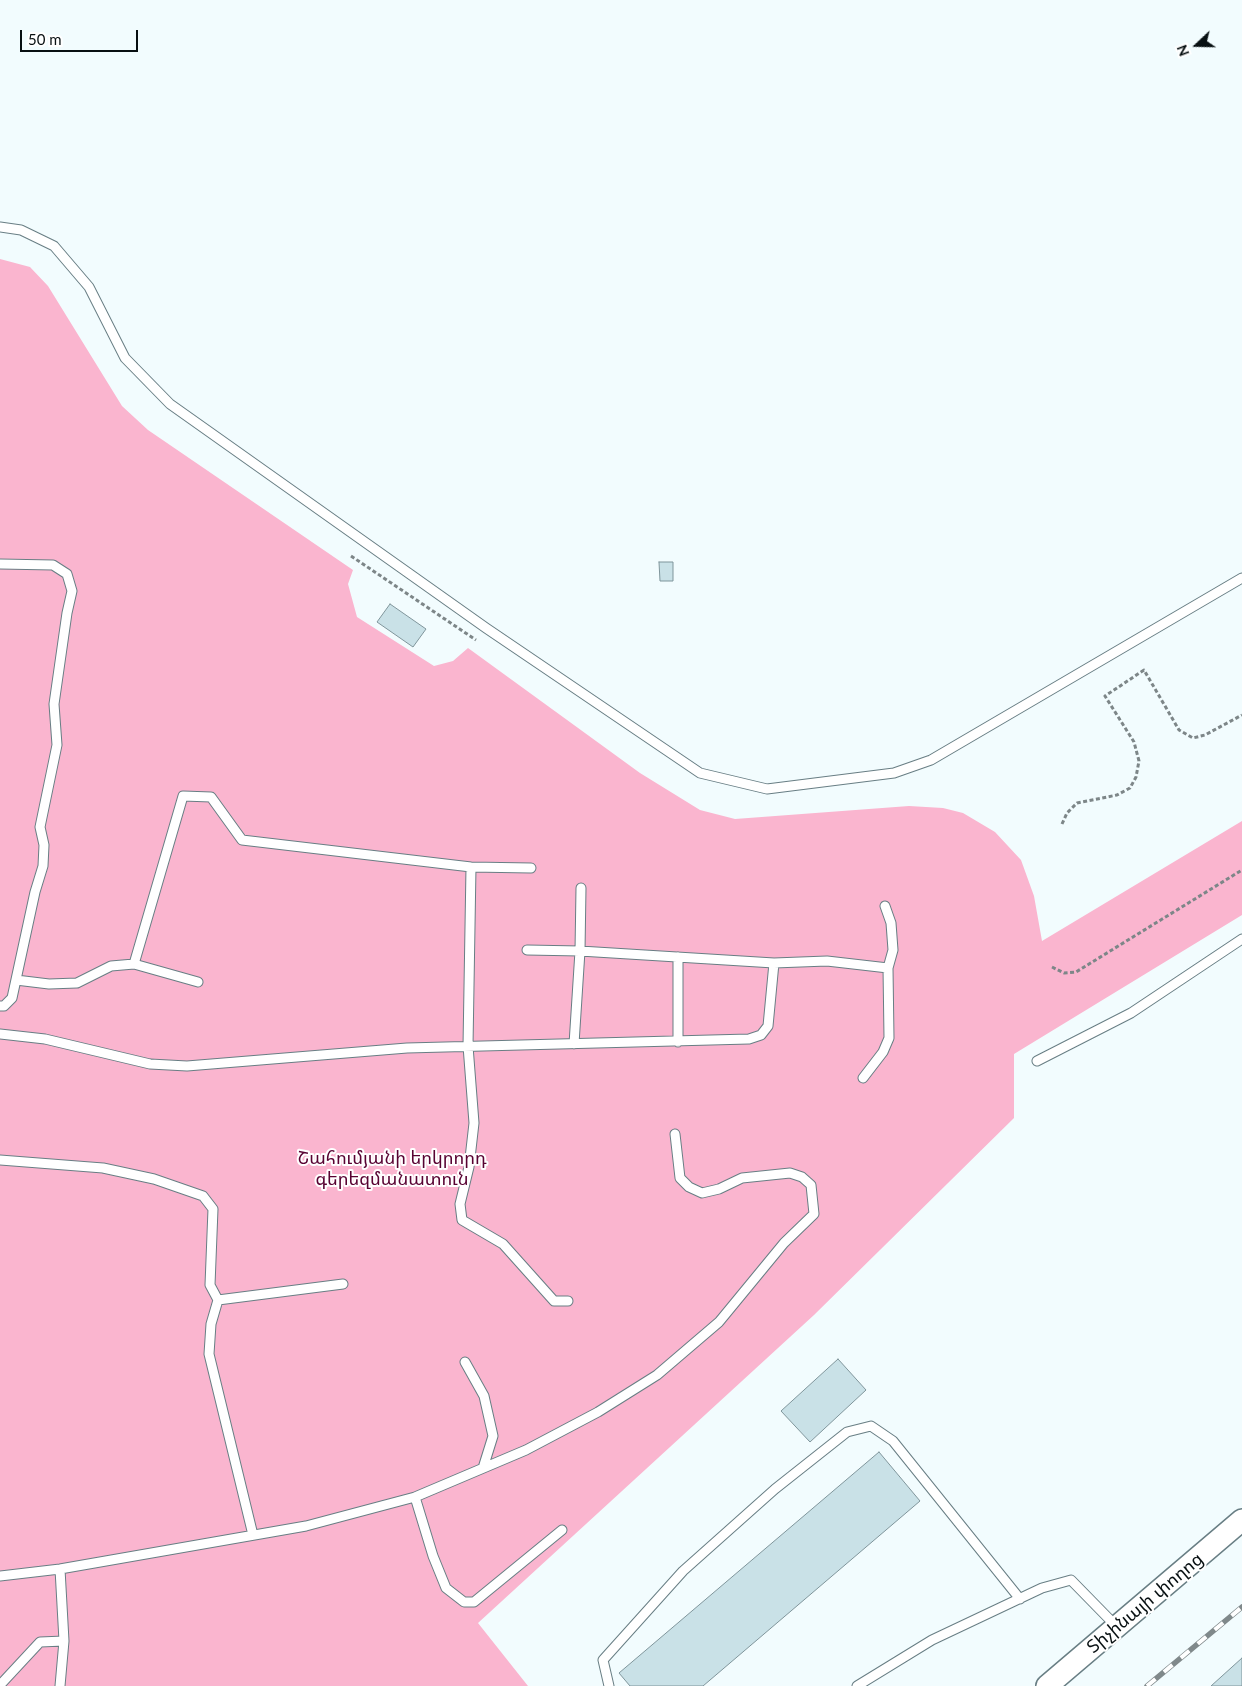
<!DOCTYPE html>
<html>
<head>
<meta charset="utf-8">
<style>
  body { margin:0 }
  #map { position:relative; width:1242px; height:1686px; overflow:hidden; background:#f2fcfe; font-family:Lato,sans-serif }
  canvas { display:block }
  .north { position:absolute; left:1172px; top:20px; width:50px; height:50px; -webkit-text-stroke:4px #fff; paint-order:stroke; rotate:249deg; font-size:14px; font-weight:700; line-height:20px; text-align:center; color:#081012 }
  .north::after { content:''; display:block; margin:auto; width:18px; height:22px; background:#081012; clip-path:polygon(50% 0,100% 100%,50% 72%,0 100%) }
  .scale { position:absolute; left:20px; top:30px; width:118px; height:22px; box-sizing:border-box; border:2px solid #081012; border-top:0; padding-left:6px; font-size:15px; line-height:18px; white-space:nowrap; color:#081012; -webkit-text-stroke:4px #fff; paint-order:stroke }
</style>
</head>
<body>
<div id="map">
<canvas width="1242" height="1686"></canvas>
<div class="north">N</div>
<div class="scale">50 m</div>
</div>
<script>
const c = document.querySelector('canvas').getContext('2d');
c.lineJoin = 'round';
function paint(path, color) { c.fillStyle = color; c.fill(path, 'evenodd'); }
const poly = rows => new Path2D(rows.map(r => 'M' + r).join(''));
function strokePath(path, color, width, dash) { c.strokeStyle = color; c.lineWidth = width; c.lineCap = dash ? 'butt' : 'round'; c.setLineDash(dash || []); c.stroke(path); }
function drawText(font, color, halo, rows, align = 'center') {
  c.font = font + ' Lato,"Noto Sans Armenian",sans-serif'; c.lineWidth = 4; c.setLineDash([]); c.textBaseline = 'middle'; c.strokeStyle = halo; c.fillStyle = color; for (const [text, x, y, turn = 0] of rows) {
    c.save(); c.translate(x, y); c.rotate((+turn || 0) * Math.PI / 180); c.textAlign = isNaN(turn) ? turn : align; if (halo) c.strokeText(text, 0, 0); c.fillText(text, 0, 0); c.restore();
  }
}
paint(poly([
  [0,259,30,267,48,286,122,406,148,430,353,570,348,584,357,617,434,666,453,661,468,648,640,773,700,810,735,819,909,806,943,808,963,813,995,832,1021,860,1034,896,1042,941,1242,821,1242,915,1014,1054,1014,1118,814,1315,478,1623,528,1686,0,1686]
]), '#fab5cf');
const building = poly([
  [659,562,673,562,673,581,660,581,659,562],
  [390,604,426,629,413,647,377,622,390,604],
  [838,1359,866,1390,810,1442,781,1411,838,1359],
  [879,1452,920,1501,703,1686,630,1686,619,1673,879,1452],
  [1242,1658,1242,1686,1211,1686,1242,1658]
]);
paint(building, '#c9e1e7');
strokePath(building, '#7f959b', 1);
const service = poly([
  [0,227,21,230,54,246,89,287,125,358,170,404,486,628,700,773,767,789,894,773,931,760,1242,578],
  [0,564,53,565,67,574,72,591,67,613,54,704,57,745,40,827,44,845,43,866,35,892,12,998,4,1006,0,1006],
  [471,867,468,1046,474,1123,469,1167,460,1204,462,1220,503,1244,554,1301,568,1301],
  [527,950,580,951,774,963,827,961,888,968],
  [134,964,183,796,211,797,242,840,471,867,531,868],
  [16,980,49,984,77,983,111,966,134,964,198,982],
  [0,1034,45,1039,150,1064,187,1066,407,1048,749,1039,761,1035,768,1026,774,963],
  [678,1042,678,957],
  [574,1044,580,951,581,888],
  [1037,1061,1131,1013,1242,939],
  [863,1078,883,1052,889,1038,888,968,893,950,891,923,885,906],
  [0,1160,103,1168,154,1179,203,1196,213,1209,210,1285,218,1300,211,1324,209,1354,253,1535],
  [218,1300,343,1284],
  [465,1362,484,1396,493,1436,483,1468],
  [415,1497,433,1556,446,1588,464,1602,474,1602,562,1530],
  [60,1569,64,1641,60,1686],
  [0,1576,60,1569,306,1526,415,1497,526,1450,598,1412,657,1375,719,1322,784,1243,814,1214,811,1185,802,1177,790,1173,742,1178,719,1189,702,1193,689,1187,680,1178,675,1134],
  [0,1685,40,1642,64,1641],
  [609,1686,603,1660,683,1571,775,1489,847,1432,871,1426,893,1441,1020,1599],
  [857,1686,932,1640,1042,1588,1071,1580,1117,1627]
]);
const tertiary = poly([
  [1047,1686,1242,1520]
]);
strokePath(service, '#687e84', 11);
strokePath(tertiary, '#687e84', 24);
strokePath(poly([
  [351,556,476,640],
  [1062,824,1067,813,1077,803,1117,795,1130,788,1136,777,1139,761,1134,742,1105,696,1144,670,1179,730,1193,738,1205,735,1242,715],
  [1052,967,1064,973,1076,972,1242,870]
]), '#7d8688', 3, [4, 2.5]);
strokePath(service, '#fff', 9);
strokePath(tertiary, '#fff', 21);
const rail = poly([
  [1147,1686,1242,1607]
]);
strokePath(rail, '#80898b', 5.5);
strokePath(rail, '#fff', 4, [11]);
drawText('18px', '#580232', '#fff', [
  ["Շահումյանի երկրորդ",392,1158],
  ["գերեզմանատուն",392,1179]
]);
drawText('18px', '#081012', '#fff', [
  ["Տիչինայի փողոց",1145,1603,-40]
]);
</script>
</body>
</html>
